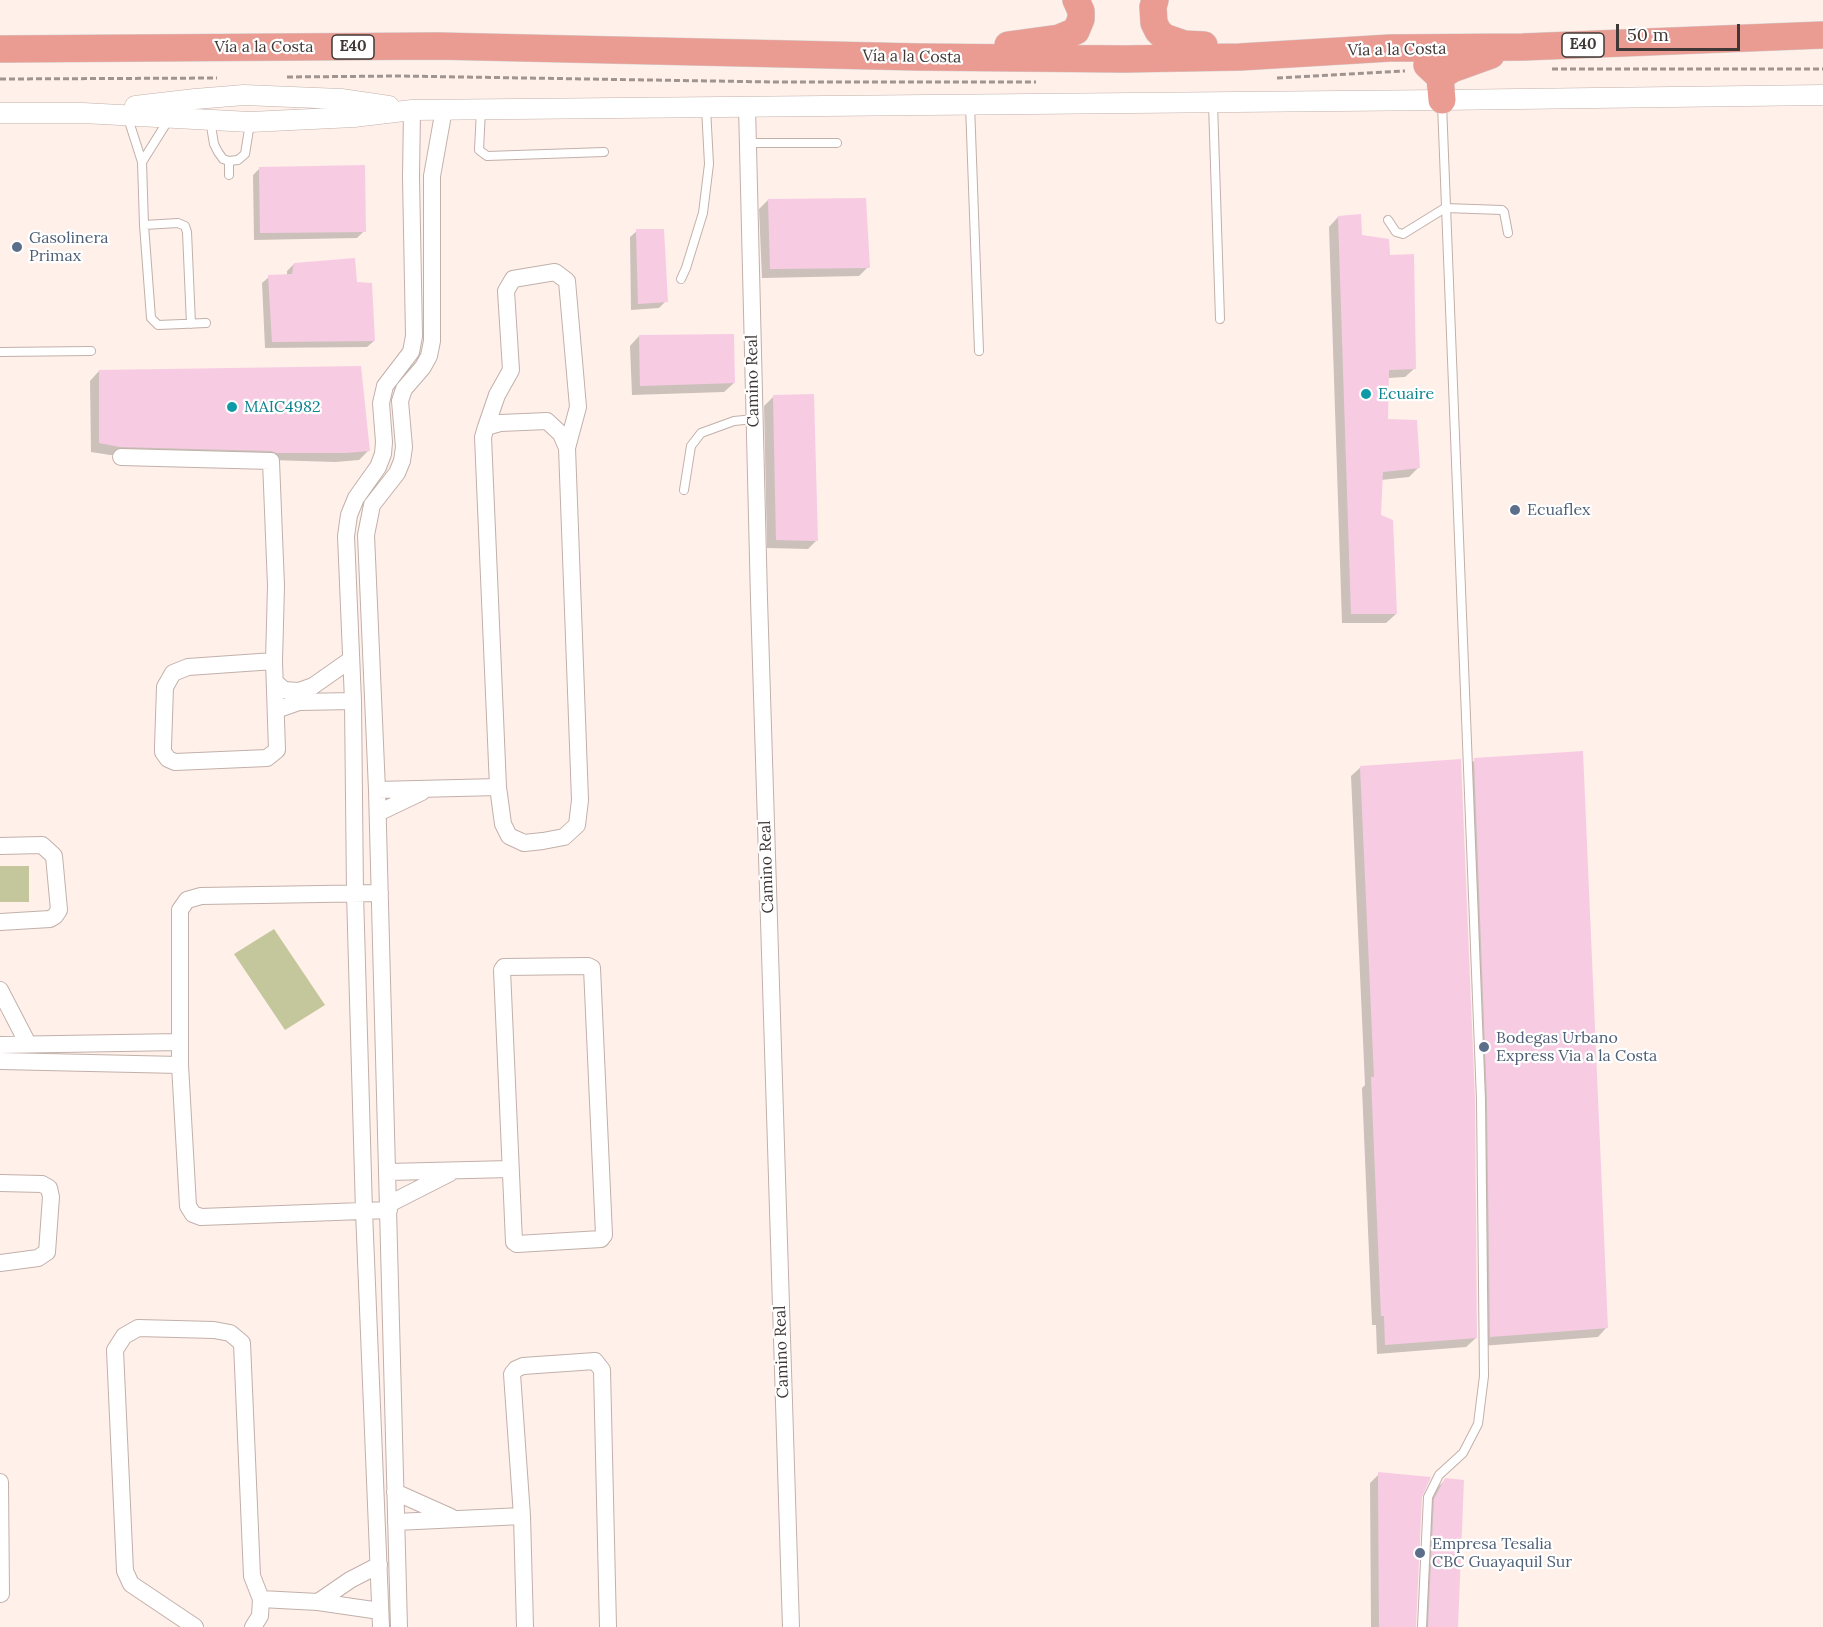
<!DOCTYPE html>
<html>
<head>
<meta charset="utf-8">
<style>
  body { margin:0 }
  #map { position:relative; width:1823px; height:1627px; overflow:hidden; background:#fff0ea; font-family:Lora,serif }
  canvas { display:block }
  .scale { position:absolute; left:1616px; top:24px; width:124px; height:27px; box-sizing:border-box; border:3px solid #403836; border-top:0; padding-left:8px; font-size:18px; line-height:21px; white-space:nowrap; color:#403836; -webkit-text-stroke:4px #fff; paint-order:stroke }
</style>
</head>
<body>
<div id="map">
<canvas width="1823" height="1627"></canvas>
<div class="scale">50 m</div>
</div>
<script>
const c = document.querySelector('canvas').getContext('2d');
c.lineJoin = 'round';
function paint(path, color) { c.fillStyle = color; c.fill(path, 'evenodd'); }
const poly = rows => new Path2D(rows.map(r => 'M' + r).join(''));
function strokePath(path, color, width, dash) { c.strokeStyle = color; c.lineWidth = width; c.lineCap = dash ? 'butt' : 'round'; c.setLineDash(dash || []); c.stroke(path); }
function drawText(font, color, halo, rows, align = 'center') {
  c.font = font + ' Lora,serif'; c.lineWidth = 4.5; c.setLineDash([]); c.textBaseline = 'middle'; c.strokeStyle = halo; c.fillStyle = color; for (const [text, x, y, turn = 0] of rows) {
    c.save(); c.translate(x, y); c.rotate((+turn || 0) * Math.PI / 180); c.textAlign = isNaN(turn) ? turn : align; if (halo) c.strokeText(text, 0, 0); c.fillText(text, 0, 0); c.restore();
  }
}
paint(poly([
  [0,866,29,866,29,902,0,902],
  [274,929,325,1005,285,1030,234,954]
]), '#c3c79b');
paint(poly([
  [259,169,364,231,357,238,254,240,253,175],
  [768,200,868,267,859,276,762,278,759,209],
  [1338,217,1388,257,1415,368,1405,377,1388,378,1387,420,1418,468,1409,477,1381,480,1379,516,1396,614,1386,623,1342,623,1329,227],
  [637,231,666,301,659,308,631,310,630,237],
  [294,264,356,283,374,341,367,347,265,348,262,283,269,277,287,276,287,271],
  [639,336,734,383,724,392,632,395,630,346],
  [99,371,368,451,359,460,335,462,110,455,91,452,90,381],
  [773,397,817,540,808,549,767,548,764,406],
  [1475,760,1607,1327,1598,1337,1481,1346,1479,1110,1465,769],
  [1361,767,1476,1338,1466,1347,1377,1354,1376,1325,1372,1325,1362,1088,1365,1085,1351,776],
  [1379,1474,1420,1496,1414,1627,1371,1627,1370,1483],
  [1446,1479,1456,1627,1420,1627,1426,1509,1436,1489]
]), '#0003');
paint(poly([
  [365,165,366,232,260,233,259,167],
  [866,198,870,268,770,269,768,199],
  [1361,214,1362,235,1389,239,1390,255,1414,254,1416,369,1389,370,1388,419,1417,420,1420,468,1383,472,1381,515,1393,520,1397,614,1351,614,1338,216],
  [636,229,664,229,668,302,638,304],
  [355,258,357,282,372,283,375,341,272,342,268,275,292,274,294,263],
  [734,334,735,383,640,386,639,335],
  [361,366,370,451,345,453,277,453,271,451,120,447,99,443,99,370],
  [814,394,818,541,776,540,773,395],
  [1583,751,1608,1328,1490,1337,1487,1100,1474,758],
  [1461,759,1475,1100,1477,1338,1385,1345,1384,1316,1381,1316,1371,1077,1374,1077,1360,766],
  [1378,1472,1431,1477,1422,1497,1416,1627,1379,1627],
  [1445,1478,1464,1480,1458,1627,1428,1627,1434,1499]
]), '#f7cce3');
const service = poly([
  [1213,103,1220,319],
  [970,105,979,351],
  [481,110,479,150,487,156,604,152],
  [127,115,142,162,144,225,151,318,158,325,206,323],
  [210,120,214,144,218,152,223,159,229,161,238,160,245,154,250,123],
  [748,143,837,143],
  [142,162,169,119],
  [229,175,229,161],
  [1388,220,1396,232,1403,234,1445,208,1502,210,1504,212,1508,233],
  [144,225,178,223,185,226,187,232,191,324],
  [681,279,686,268,703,213,709,164,706,108],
  [0,352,91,351],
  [684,490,691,446,701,433,734,421,754,419],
  [1422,1627,1428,1497,1439,1475,1463,1453,1478,1424,1484,1376,1481,1100,1442,104]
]);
const minor = poly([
  [747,106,759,599,791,1627],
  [486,427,500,423,547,421,561,434,567,448,580,800,577,825,564,837,543,841,524,843,509,836,503,824,498,787,483,437,486,427,497,395,511,370,506,291,513,279,555,272,567,281,578,407,567,448],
  [121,457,271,461,276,586,274,661,277,750,267,758,175,762,168,759,163,752,163,747,165,687,173,673,188,667,274,661],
  [275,682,284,690,299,691,313,686,350,660],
  [276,710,299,702,353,701],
  [377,790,498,787],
  [378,813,422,792],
  [0,846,42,845,54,856,59,910,55,916,50,919,0,922],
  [380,893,201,896,187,900,180,910,180,1065,188,1206,193,1214,201,1217,389,1210],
  [588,966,592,968,604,1235,601,1239,517,1244,514,1242,502,970,504,967,588,966],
  [0,990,28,1044],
  [0,1045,180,1042],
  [0,1061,180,1065],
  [388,1172,510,1169],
  [0,1183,42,1184,49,1188,51,1197,47,1252,38,1258,0,1263],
  [389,1204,450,1173],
  [0,1482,1,1594],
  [395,1492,451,1517],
  [396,1522,522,1516],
  [261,1599,318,1602,380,1611],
  [318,1602,350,1580,379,1565],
  [195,1627,131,1584,125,1571,115,1350,124,1336,138,1328,214,1330,230,1333,242,1343,252,1576,261,1599,260,1616,253,1627],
  [381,1627,364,1211,355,893,353,701,346,536,349,515,356,498,378,467,383,454,384,442,381,403,385,386,411,352,414,336,411,177,412,110],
  [399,1627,377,790,366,535,372,505,397,473,402,461,404,447,400,401,404,389,423,367,429,356,432,341,432,176,444,109],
  [525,1627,522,1516,512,1374,516,1369,523,1366,595,1361,602,1370,608,1627]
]);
const tertiary = poly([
  [135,106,195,99,244,95,341,99,389,106],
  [0,113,83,113,250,122,354,117,412,110,1442,100,1823,95]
]);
const trunk = poly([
  [1155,0,1153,7,1154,23,1158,31,1164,37,1184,44,1204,45],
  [1008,45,1059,38,1076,31,1081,19,1081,11,1076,0],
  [0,49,438,46,918,57,1124,59,1240,57,1390,48,1523,47,1823,35],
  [1427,65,1440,77,1442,100],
  [1440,77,1452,69,1491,55]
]);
strokePath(service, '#c2b0aa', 10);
strokePath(minor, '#c2b0aa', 18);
strokePath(tertiary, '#c2b0aa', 21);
strokePath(trunk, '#d5d3d3', 28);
strokePath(poly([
  [1552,69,1823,69],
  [287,77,400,76,774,82,1036,82],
  [1277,78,1405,71],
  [0,79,217,78]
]), '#9f9490', 3, [6, 3]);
strokePath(service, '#fff', 8);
strokePath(minor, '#fff', 16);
strokePath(tertiary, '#fff', 20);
strokePath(trunk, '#ea9c92', 27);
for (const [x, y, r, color] of [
  [17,247,6,"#5c6f8a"],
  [1366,394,6,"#0f9aa8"],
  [232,407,6,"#0f9aa8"],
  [1515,510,6,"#5c6f8a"],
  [1484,1047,6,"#5c6f8a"],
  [1420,1553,6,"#5c6f8a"]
]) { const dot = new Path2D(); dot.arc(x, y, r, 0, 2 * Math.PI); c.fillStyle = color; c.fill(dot); strokePath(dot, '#fff', 2); }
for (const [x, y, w] of [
  [1583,45,42],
  [353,47,42]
]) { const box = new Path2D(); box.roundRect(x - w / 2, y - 12, w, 24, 4.5); c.fillStyle = '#fff'; c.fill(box); strokePath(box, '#403836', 1.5); }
drawText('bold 15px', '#403836', null, [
  ["E40",1583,45],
  ["E40",353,47]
]);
drawText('16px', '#403836', '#fff', [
  ["Vía a la Costa",264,47],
  ["Vía a la Costa",1397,50,-1],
  ["Vía a la Costa",912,57,1],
  ["Camino Real",753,381,-91],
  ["Camino Real",767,867,-92],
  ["Camino Real",782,1352,-92]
]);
drawText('16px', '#4e5e75', '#fff', [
  ["Gasolinera",29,238],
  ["Primax",29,256],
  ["Ecuaflex",1527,510],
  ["Bodegas Urbano",1496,1038],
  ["Express Via a la Costa",1496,1056],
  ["Empresa Tesalia",1432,1544],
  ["CBC Guayaquil Sur",1432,1562]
], 'left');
drawText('16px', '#0d838f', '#fff', [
  ["Ecuaire",1378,394],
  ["MAIC4982",244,407]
], 'left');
</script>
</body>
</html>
